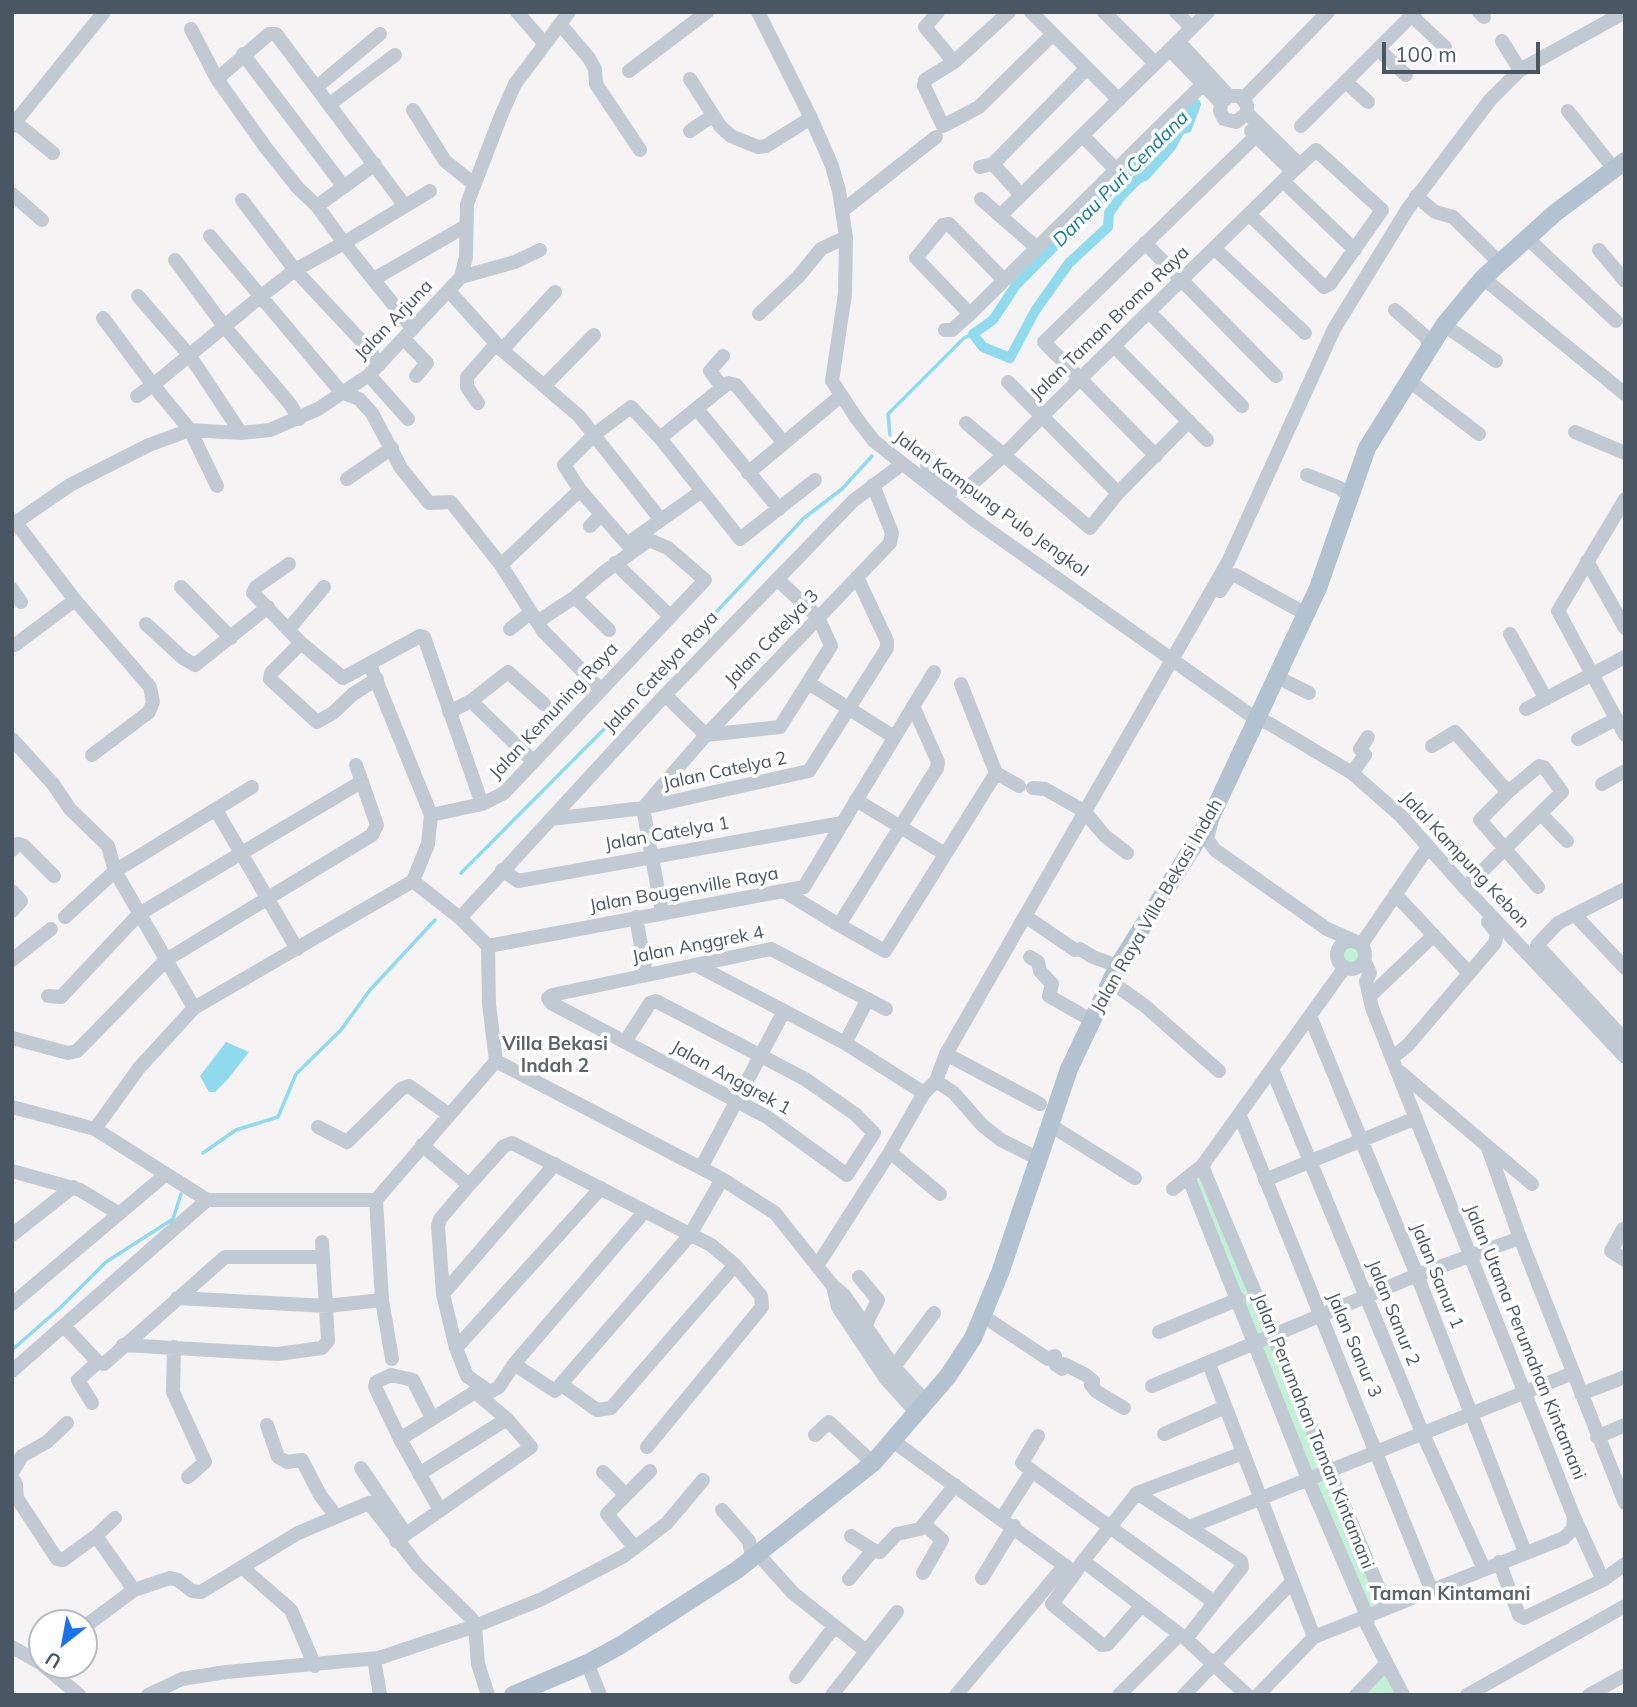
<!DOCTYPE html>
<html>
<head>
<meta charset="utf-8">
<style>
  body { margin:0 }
  #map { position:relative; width:1637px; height:1707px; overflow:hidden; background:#f5f3f3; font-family:Mulish,sans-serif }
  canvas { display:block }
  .frame { position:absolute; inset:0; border:14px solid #4a5661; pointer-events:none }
  .north { position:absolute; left:28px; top:1609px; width:70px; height:70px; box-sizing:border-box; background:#fff; border:2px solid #b7bbc0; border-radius:50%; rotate:211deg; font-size:19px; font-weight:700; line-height:28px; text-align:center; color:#4a5661 }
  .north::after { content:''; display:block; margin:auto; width:24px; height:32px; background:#1a73e8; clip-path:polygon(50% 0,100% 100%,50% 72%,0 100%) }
  .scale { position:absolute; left:1382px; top:42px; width:158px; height:32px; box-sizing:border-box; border:4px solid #4a5661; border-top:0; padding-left:9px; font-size:21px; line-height:24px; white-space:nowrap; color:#4a5661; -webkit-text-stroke:5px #fff; paint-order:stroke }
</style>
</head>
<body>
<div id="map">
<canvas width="1637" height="1707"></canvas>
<div class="frame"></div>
<div class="north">U</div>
<div class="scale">100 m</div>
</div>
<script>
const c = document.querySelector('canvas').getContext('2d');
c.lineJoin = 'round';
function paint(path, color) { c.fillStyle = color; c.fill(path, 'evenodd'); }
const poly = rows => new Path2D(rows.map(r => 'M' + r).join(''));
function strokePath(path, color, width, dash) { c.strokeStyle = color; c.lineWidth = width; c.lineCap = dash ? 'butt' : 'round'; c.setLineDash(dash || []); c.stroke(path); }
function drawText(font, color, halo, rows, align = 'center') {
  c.font = font + ' Mulish,sans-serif'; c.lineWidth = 7; c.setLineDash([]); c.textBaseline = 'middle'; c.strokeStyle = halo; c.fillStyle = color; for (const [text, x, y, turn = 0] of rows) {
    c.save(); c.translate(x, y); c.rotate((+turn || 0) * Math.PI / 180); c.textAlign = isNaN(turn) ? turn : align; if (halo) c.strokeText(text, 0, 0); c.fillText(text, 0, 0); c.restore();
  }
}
paint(poly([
  '1338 955a13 13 0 1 1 26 0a13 13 0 1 1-26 0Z',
  [1205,1173,1386,1600,1368,1618,1189,1179],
  [1386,1664,1402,1695,1356,1695]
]), '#c3f1d5');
paint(poly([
  [226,1042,249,1052,228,1079,215,1092,209,1092,200,1076]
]), '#90daee');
strokePath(poly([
  [890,435,888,414,964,338,973,334,983,347,996,352],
  [461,873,650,683,804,518,842,489,872,456],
  [203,1153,236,1130,278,1117,296,1074,341,1030,370,990,435,920],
  [12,1350,61,1307,106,1262,173,1219,181,1194]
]), '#90daee', 3.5);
strokePath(poly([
  [1196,104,1187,128,1180,130,1171,147,1145,176,1138,179,1122,195,1109,213,1108,227,1069,263,1035,311,1010,358,983,347,973,334,993,320,1016,285,1196,104]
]), '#90daee', 10);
strokePath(poly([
  [517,12,544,43],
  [758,12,811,118,832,166,839,191,846,237,845,294,832,381,857,419,874,441,973,519,1256,719],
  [938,12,925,27,954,62],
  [1009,12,954,62,925,80,924,86,943,126,979,107,1053,34],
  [1031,12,1119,100],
  [1104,12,1155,63],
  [1176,12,1192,28],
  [1479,12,1484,17],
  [1412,16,1445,47],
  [560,24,589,58,595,69,596,84,640,150],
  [191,29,217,79,266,148,298,188,317,206,344,243,430,191],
  [1178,41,1229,96],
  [1502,41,1520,70],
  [1378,49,1406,75],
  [1170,50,1221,103,1220,111,1224,119,1236,122,1247,113,1247,105,1240,96,1229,96,1221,103],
  [243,54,344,187],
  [629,71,707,12],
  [217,79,269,34,276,34,405,206],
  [690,79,720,126,731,136,758,147,766,146,811,118],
  [1346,82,1368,102],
  [318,86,380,34],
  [1243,99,1328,12],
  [330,104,395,55],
  [413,110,445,161,474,184],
  [1568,111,1614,169],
  [1247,113,1300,165],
  [15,122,53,153],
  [12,126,104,12],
  [1301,126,1415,12],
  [690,131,712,116],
  [1251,131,1289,168],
  [1083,136,1116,170],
  [993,164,1021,195],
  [980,167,993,164,1087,68],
  [1283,181,1355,250],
  [12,194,42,220],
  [1416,196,1435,212,1453,217,1499,262],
  [981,199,1037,248],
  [242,200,295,270,369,349,379,365],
  [317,206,375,164],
  [842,211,936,137],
  [1002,214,1208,12],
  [210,236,341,392,359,399,372,413,401,468,429,503,451,502,501,565,543,631,601,690],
  [1527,238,1616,321],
  [1145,243,1276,376],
  [1214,248,1305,333],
  [1599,250,1625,281],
  [175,260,224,326,290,404,299,419],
  [461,277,515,262,540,250],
  [1483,278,1625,394],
  [374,279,464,227],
  [449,291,502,350,579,416,661,520],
  [138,296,190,356,241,433],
  [1395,310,1426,337,1430,348],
  [1149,312,1242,406],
  [759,314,798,277,821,249,846,237],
  [970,314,916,258,943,225,949,224,1004,280],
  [103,318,153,385,137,396],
  [1444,325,1496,361],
  [945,330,952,330,970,314,1203,84],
  [404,339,427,363,416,376],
  [1114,346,1207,440],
  [502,350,555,292],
  [369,375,408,419],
  [1408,380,1479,434],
  [1008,382,1118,493],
  [545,385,594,335],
  [722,387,710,371,723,356],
  [478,403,467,387,467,377,496,344],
  [697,409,779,509],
  [966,423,1090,528,1118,493,1189,421],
  [1575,432,1625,453],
  [660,438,740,539,815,480],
  [1156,456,1044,342,1263,129],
  [927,466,952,487,964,491,1005,454,1041,417,1293,171,1316,150,1382,210,1330,284,1324,287,1249,214],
  [748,473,837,399],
  [1307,475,1340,488,1349,497],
  [347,479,392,448],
  [217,486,190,430,153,385,260,297,295,270,344,243,413,329],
  [702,491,627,544,580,490,564,465,595,434,631,407,660,438,728,383,736,385,784,443],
  [1625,499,1558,611,1625,735],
  [16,523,75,600,150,687,153,702,149,712,92,755],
  [12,525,70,485,149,445,190,430,241,433,270,430,318,409,369,375,461,277,466,257,467,204,502,113,515,84,569,12],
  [590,526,601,515],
  [1587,561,1625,628],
  [615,563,670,616],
  [289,564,256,587,253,593,301,643,343,678,420,636,424,637,482,804],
  [501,565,580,490],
  [181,587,231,638],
  [12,589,21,602],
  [1220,591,1230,576,1235,575,1306,614],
  [575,597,609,630],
  [146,624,183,658,195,665,268,607],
  [510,629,530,613],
  [288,630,324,587],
  [1510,634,1546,699],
  [301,643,271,673,270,679,317,722,333,713,353,694,377,679],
  [15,645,75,600],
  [372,670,431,815],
  [1277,677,1309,693],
  [810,684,894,737],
  [961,684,996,773,1019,786],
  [665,695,706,735,780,727,831,646,818,617,777,579],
  [471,701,533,761],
  [1526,709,1625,657],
  [449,712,471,701,508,672,544,704],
  [1255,722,1260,719,1270,724,1352,773,1401,816,1465,888,1625,1057],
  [12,739,53,784,70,809,108,846,115,871,194,1008],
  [1578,739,1616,719],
  [1432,746,1455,732,1508,792,1539,766,1544,767,1562,792,1465,888],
  [1352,773,1365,755,1360,749,1368,737],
  [1602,784,1625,771],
  [1033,788,1045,789,1084,811,1105,836,1127,853],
  [1508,792,1480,820,1538,887],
  [856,800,945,854],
  [216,810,297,949],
  [1542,815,1567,841],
  [551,819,643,808,809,771,887,648,887,641,857,577],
  [1211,824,1207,839,1215,850,1327,929,1359,943],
  [12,850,18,844,24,846,54,876],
  [502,870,518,881,842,823],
  [413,881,460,918,488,946,489,1004,496,1061,376,1200,207,1200,95,1129,139,1068,194,1008,413,881],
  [413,881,428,844,431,815,482,804,504,793,705,580,668,548,649,540,603,573,575,597,537,622],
  [1625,889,1558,923,1537,945,1625,1040],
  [12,891,21,901,12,911],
  [785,892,839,925,937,768,938,762,913,706],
  [1395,894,1469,973],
  [662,912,643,808,706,735,890,543,892,533,873,485],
  [1575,915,1625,968],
  [1025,916,1075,950,1080,949,1093,957,1118,966],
  [65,917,115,871,252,787],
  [636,917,646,974],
  [460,918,665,695,853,501,902,464],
  [839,925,885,951,996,773],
  '1337 955a14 14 0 1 1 28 0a14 14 0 1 1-28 0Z',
  [1361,945,1428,847],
  [488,946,804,887,934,672],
  [1030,957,1038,962,1040,971,1052,984,1049,996,1091,1020],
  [12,960,51,929],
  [1364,960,1370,973,1366,981,1372,1008,1574,1517,1603,1580],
  [698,966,845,1043,924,1093],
  [1110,981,1145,1006,1219,1071],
  [48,996,61,997,139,914,361,782],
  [1370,996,1434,935],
  [1310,1016,1417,1275,1525,1552],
  [12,1038,68,1053,77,1051,166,960,372,835,377,825,356,765],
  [625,1042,650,1003,656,1001,805,1079,855,1114,874,1133,847,1175,767,1117,551,1003,548,998,552,995,771,949,886,1009],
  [845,1043,868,999],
  [946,1054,1040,1104],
  [1392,1058,1408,1045,1495,943,1497,933,1488,922],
  [496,1061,722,1179,775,1213,833,1286,844,1295,894,1367,926,1402],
  [1272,1069,1422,1432,1484,1569],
  [1400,1072,1532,1184],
  [936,1081,954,1093,982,1125,1001,1140,1039,1159],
  [12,1107,95,1129],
  [1240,1116,1431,1589],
  [1050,1125,1135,1178],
  [318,1127,347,1142,401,1089,409,1086,448,1114],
  [422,1145,469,1185],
  [1488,1148,1520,1238,1625,1503],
  [890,1152,940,1194],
  [1202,1166,1387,1608],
  [701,1168,784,1011],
  [12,1171,80,1190,118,1213],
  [1189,1179,1308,1479,1368,1618,1367,1625,1403,1695],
  [1265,1180,1416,1118],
  [1173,1189,1202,1166,1345,967],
  [376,1200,382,1300,392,1359],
  [645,1211,514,1364,499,1387,490,1392,467,1376,456,1348,443,1294,438,1226,440,1219,469,1185,504,1146,512,1143,711,1245,735,1265,761,1296,762,1307,647,1447],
  [1623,1229,1611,1251,1625,1260],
  [12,1235,73,1187],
  [817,1266,890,1152,924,1093,936,1081,946,1054,1228,562,1334,329,1407,210,1490,100,1520,70,1625,12],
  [859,1277,878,1300,865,1326],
  [833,1286,838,1307,886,1379,917,1413],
  [443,1294,555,1164],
  [177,1298,327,1306,382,1300],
  [12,1304,165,1175],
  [983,1316,1048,1359,1055,1356,1056,1365,1062,1369,1064,1364,1086,1375,1093,1381,1091,1385,1097,1392,1124,1408],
  [64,1326,98,1362,104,1364,225,1257,322,1257],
  [1159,1332,1239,1299],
  [123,1345,278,1354,322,1348,328,1341,322,1242],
  [174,1347,173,1392,205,1462,188,1477],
  [456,1348,601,1188],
  [514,1364,555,1391,690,1235,722,1179],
  [1209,1364,1314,1637],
  [894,1367,934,1313],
  [12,1371,207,1200],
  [562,1385,597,1410,611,1408,735,1265],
  [1152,1386,1417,1275,1520,1238],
  [1581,1394,1625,1377],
  [92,1403,78,1380,98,1362],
  [432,1418,413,1380,391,1375,376,1382,375,1387,400,1439,440,1510],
  [267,1425,278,1457,287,1462,302,1460,320,1495,336,1516],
  [1164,1434,1225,1407],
  [815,1435,829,1422,873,1463],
  [1597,1437,1625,1425],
  [893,1441,1075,1573,1083,1561,1186,1639,1247,1695],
  [361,1468,405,1533],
  [1032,1471,1022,1463,1038,1436],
  [603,1472,626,1495],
  [12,1473,22,1456,47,1442,67,1423],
  [419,1474,507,1419],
  [12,1478,16,1484,17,1498,57,1559,63,1560,96,1536,134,1590],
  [1137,1493,1241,1561,1242,1567,1186,1639],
  [722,1510,749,1541,752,1558],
  [1002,1518,1032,1471,1214,1602],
  [1192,1526,1573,1373],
  [96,1536,115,1518],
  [851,1536,873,1550],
  [396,1541,531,1447,507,1419,475,1392,400,1439],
  [635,1548,607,1514,650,1471],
  [758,1554,793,1593,866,1651],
  [1083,1561,1137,1493,1243,1453],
  [1499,1562,1519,1615,1524,1618,1603,1580,1625,1564],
  [243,1568,291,1610,315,1666],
  [923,1573,942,1540,924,1524],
  [1075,1573,1052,1604,1102,1645,1108,1644,1141,1606],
  [982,1578,1014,1526],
  [849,1579,873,1550,880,1552,897,1534,920,1529,955,1485],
  [84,1627,134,1590,170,1578,178,1580,192,1591,201,1592,298,1533,369,1503,418,1566,471,1618,475,1626,478,1664,488,1695],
  [12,1647,42,1664],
  [374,1659,380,1695],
  [587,1663,600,1695],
  [43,1665,79,1695],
  [796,1677,834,1627],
  [148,1695,182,1679,226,1672,379,1658,475,1626,542,1599,624,1556,667,1523,703,1480],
  [832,1695,897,1612],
  [956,1695,1065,1565],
  [1119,1695,1179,1635],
  [1184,1695,1292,1582],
  [1258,1695,1314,1637,1564,1538,1573,1529,1574,1518],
  [1356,1695,1386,1664],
  [1467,1695,1625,1606],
  [1589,1695,1625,1675]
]), '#c1cad2', 14);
strokePath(poly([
  [513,1695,590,1662,621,1645,737,1570,873,1463,948,1376,973,1338,1000,1273,1069,1069,1118,966,1209,821,1318,588,1367,448,1444,325,1483,278,1555,213,1625,161]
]), '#b3c2d1', 18);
drawText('18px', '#4a5661', '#fff', [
  ["Jalan Arjuna",394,320,-46],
  ["Jalan Taman Bromo Raya",1110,323,-44],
  ["Jalan Kampung Pulo Jengkol",991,504,36],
  ["Jalan Catelya 3",772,638,-46],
  ["Jalan Catelya Raya",661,672,-47],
  ["Jalan Kemuning Raya",554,711,-47],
  ["Jalan Catelya 2",725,771,-12],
  ["Jalan Catelya 1",667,834,-10],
  ["Jalal Kampung Kebon",1465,860,47],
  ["Jalan Bougenville Raya",684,890,-10],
  ["Jalan Raya Villa Bekasi Indah",1157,906,-60],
  ["Jalan Anggrek 4",698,945,-11],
  ["Jalan Anggrek 1",731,1078,29],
  ["Jalan Sanur 1",1437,1276,68],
  ["Jalan Sanur 2",1393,1313,68],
  ["Jalan Utama Perumahan Kintamani",1525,1342,68],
  ["Jalan Sanur 3",1354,1345,67],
  ["Jalan Perumahan Taman Kintamani",1313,1431,68]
]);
drawText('italic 19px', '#0c7c9b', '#fff', [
  ["Danau Puri Cendana",1121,179,-45]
]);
drawText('bold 19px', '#5f6368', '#fff', [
  ["Villa Bekasi",555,1044],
  ["Indah 2",555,1066],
  ["Taman Kintamani",1450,1594]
]);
</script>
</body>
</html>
